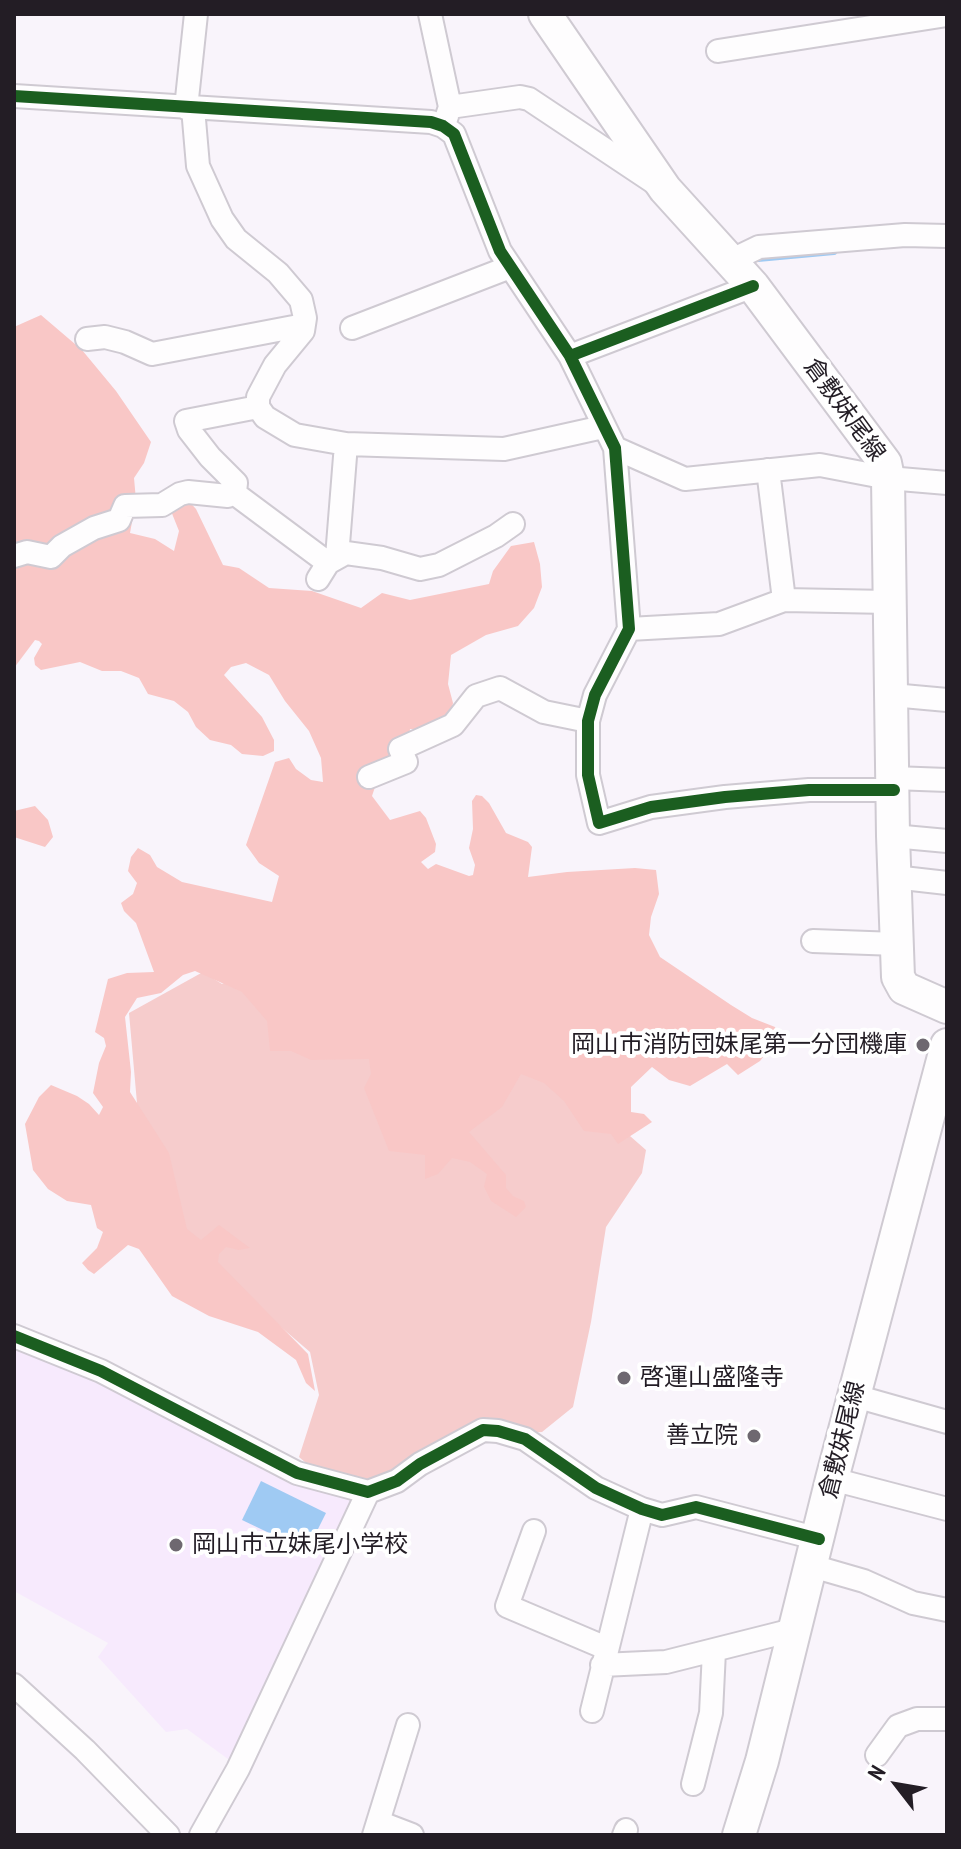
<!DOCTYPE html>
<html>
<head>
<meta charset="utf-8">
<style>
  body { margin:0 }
  #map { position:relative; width:961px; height:1849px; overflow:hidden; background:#f9f4fb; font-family:"PT Sans Narrow",sans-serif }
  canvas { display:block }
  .frame { position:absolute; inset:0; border:16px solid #231d25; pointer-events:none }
  .north { position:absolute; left:857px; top:1745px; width:80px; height:80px; -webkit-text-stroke:6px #fff; paint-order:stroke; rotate:301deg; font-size:22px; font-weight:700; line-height:32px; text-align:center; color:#231d25 }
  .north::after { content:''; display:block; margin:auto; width:28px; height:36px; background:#231d25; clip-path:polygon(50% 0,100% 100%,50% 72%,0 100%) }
</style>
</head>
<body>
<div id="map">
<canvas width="961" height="1849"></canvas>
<div class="frame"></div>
<div class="north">N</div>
</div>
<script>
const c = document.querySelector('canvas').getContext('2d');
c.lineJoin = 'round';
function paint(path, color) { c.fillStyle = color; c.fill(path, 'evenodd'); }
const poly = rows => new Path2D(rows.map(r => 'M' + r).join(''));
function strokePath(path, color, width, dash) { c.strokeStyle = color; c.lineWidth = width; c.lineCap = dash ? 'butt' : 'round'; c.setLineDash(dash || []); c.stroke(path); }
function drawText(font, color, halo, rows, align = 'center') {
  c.font = font + ' "PT Sans Narrow","Noto Sans JP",sans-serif'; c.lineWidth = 8; c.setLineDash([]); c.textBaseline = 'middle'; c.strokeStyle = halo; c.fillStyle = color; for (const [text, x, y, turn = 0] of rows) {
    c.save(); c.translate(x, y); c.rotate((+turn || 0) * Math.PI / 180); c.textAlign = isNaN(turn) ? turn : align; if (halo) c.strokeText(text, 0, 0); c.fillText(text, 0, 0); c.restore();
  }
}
paint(poly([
  [14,1333,361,1498,232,1762,187,1729,166,1732,98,1657,108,1643,14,1591]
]), '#f7eafd');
paint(poly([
  [203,972,222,984,241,975,519,1039,646,1150,642,1173,606,1227,591,1322,573,1407,542,1432,525,1433,497,1420,477,1423,389,1477,371,1482,319,1474,299,1457,319,1395,310,1352,175,1236,144,1182,129,1013]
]), '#f6cccc');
paint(poly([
  [41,315,82,350,116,391,151,442,144,463,134,478,136,500,130,533,155,539,174,551,179,531,169,506,184,496,196,509,223,565,239,568,269,588,312,591,361,608,382,593,410,600,489,584,493,571,511,546,534,542,540,564,542,587,534,608,518,626,486,635,451,655,448,684,453,703,449,722,430,729,410,729,407,752,377,781,372,796,390,820,420,811,426,818,436,844,435,852,421,862,428,869,436,864,469,876,473,875,475,865,469,848,473,829,472,801,476,795,482,796,489,803,506,833,528,842,532,847,528,877,567,872,635,868,656,870,659,894,651,917,649,935,660,957,731,1005,752,1018,775,1027,778,1039,760,1061,738,1075,727,1064,690,1086,669,1080,652,1067,631,1087,631,1112,644,1114,652,1122,618,1144,611,1134,584,1131,564,1101,544,1083,521,1074,502,1107,469,1132,506,1175,506,1188,513,1196,524,1201,526,1207,516,1217,491,1201,484,1187,487,1174,470,1162,452,1158,438,1174,425,1179,425,1155,389,1151,364,1088,371,1074,369,1059,311,1060,291,1051,270,1051,267,1021,242,992,195,971,183,975,161,993,137,998,125,1017,131,1072,130,1092,169,1153,187,1229,201,1240,219,1225,250,1248,239,1250,226,1247,219,1254,218,1262,308,1354,315,1391,306,1383,296,1360,258,1332,209,1316,172,1296,139,1249,128,1245,94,1274,88,1270,82,1263,97,1248,103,1232,97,1228,91,1205,67,1201,48,1189,33,1170,25,1124,39,1097,51,1085,77,1096,89,1104,99,1115,103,1107,93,1093,99,1063,106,1046,104,1038,95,1032,108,979,127,973,154,972,136,923,124,911,121,903,133,894,137,883,128,871,131,857,138,848,150,855,157,867,182,882,272,902,279,876,259,863,246,845,275,762,289,758,296,769,311,780,323,782,321,758,309,731,285,701,269,675,246,663,231,667,224,675,262,717,274,740,274,751,263,756,242,754,231,745,210,740,196,727,188,712,174,701,148,694,139,678,121,671,102,671,80,662,41,670,35,665,34,658,42,644,39,641,35,640,14,668,14,327],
  [35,806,48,820,53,837,45,847,14,837,14,811]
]), '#f9c7c6');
paint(poly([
  [261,1481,326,1513,307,1551,242,1520]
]), '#9fcaf3');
strokePath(poly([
  [758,259,834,252]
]), '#9fcaf3', 6);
const street = poly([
  [430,14,450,107,445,122],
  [718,51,947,15],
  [14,96,431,122,443,126,454,134,500,251,570,356,753,286],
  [450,107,520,97,529,99,658,185],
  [186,108,196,14],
  [193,108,198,166,222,219,236,239,278,273,301,300,305,318,303,331,275,365,258,397,258,407,265,417,295,435,346,444,504,449,603,427],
  [730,261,759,247,905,235,947,236],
  [352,328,510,267],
  [87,339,105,337,125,342,152,354,304,325],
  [570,356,615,448,629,629,595,695,588,721,588,775,599,823,651,807,725,797,809,790,894,790],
  [615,448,685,479,820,465,888,478,947,483],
  [768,470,784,600],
  [234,493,328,563],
  [14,556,27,552,51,557,62,546,94,528,119,520,125,506,162,505,180,494,188,492,228,496,235,492,236,483,210,457,189,430,186,421,258,407],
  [337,557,346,444],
  [318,579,328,563,346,553,382,558,420,569,439,565,496,536,513,524],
  [629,629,719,624,784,600,889,602],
  [892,695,947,700],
  [369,777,406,762,400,749,453,725,476,696,500,688,544,712,588,721],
  [893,778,947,780],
  [893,836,947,841],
  [894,877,947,883],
  [813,941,897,944],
  [14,1336,101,1371,297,1473,368,1492,397,1481,420,1464,483,1430,498,1431,525,1439,596,1488,642,1509,662,1515,696,1507,819,1539],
  [855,1396,947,1422],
  [832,1479,947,1509],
  [534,1531,507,1606,606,1648],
  [812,1566,864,1581,913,1603,947,1610],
  [602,1665,666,1662,797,1629],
  [14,1685,85,1750,168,1835],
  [592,1711,642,1509],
  [877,1755,898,1726,917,1719,947,1719],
  [693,1784,711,1713,714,1651],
  [378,1822,412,1835],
  [201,1835,238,1769,368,1492],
  [374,1835,408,1725],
  [624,1835,626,1830]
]);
const secondary = poly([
  [545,14,665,189,753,286,885,463,888,478,893,836,898,977,904,988,947,1007],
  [739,1835,762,1761,832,1479,947,1045]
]);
strokePath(street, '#cfcad2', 26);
strokePath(secondary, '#cfcad2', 36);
strokePath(street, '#fefdfe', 22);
strokePath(secondary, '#fefdfe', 32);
strokePath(poly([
  [14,96,431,122,443,126,454,134,500,251,570,356,753,286],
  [570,356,615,448,629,629,595,695,588,721,588,775,599,823,651,807,725,797,809,790,894,790],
  [14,1336,101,1371,297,1473,368,1492,397,1481,420,1464,483,1430,498,1431,525,1439,596,1488,642,1509,662,1515,696,1507,819,1539]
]), '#1b5e20', 12);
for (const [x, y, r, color] of [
  [923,1045,8,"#6e6870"],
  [624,1378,8,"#6e6870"],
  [754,1436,8,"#6e6870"],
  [176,1545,8,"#6e6870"]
]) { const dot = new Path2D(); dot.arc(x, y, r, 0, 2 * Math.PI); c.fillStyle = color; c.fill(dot); strokePath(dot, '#fff', 3); }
drawText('24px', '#231d25', '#fff', [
  ["倉敷妹尾線",844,410,54],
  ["倉敷妹尾線",843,1440,-76]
]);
drawText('24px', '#231d25', '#fff', [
  ["岡山市消防団妹尾第一分団機庫",907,1045],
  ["啓運山盛隆寺",640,1378,"left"],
  ["善立院",738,1436],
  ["岡山市立妹尾小学校",192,1545,"left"]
], 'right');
</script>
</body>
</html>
